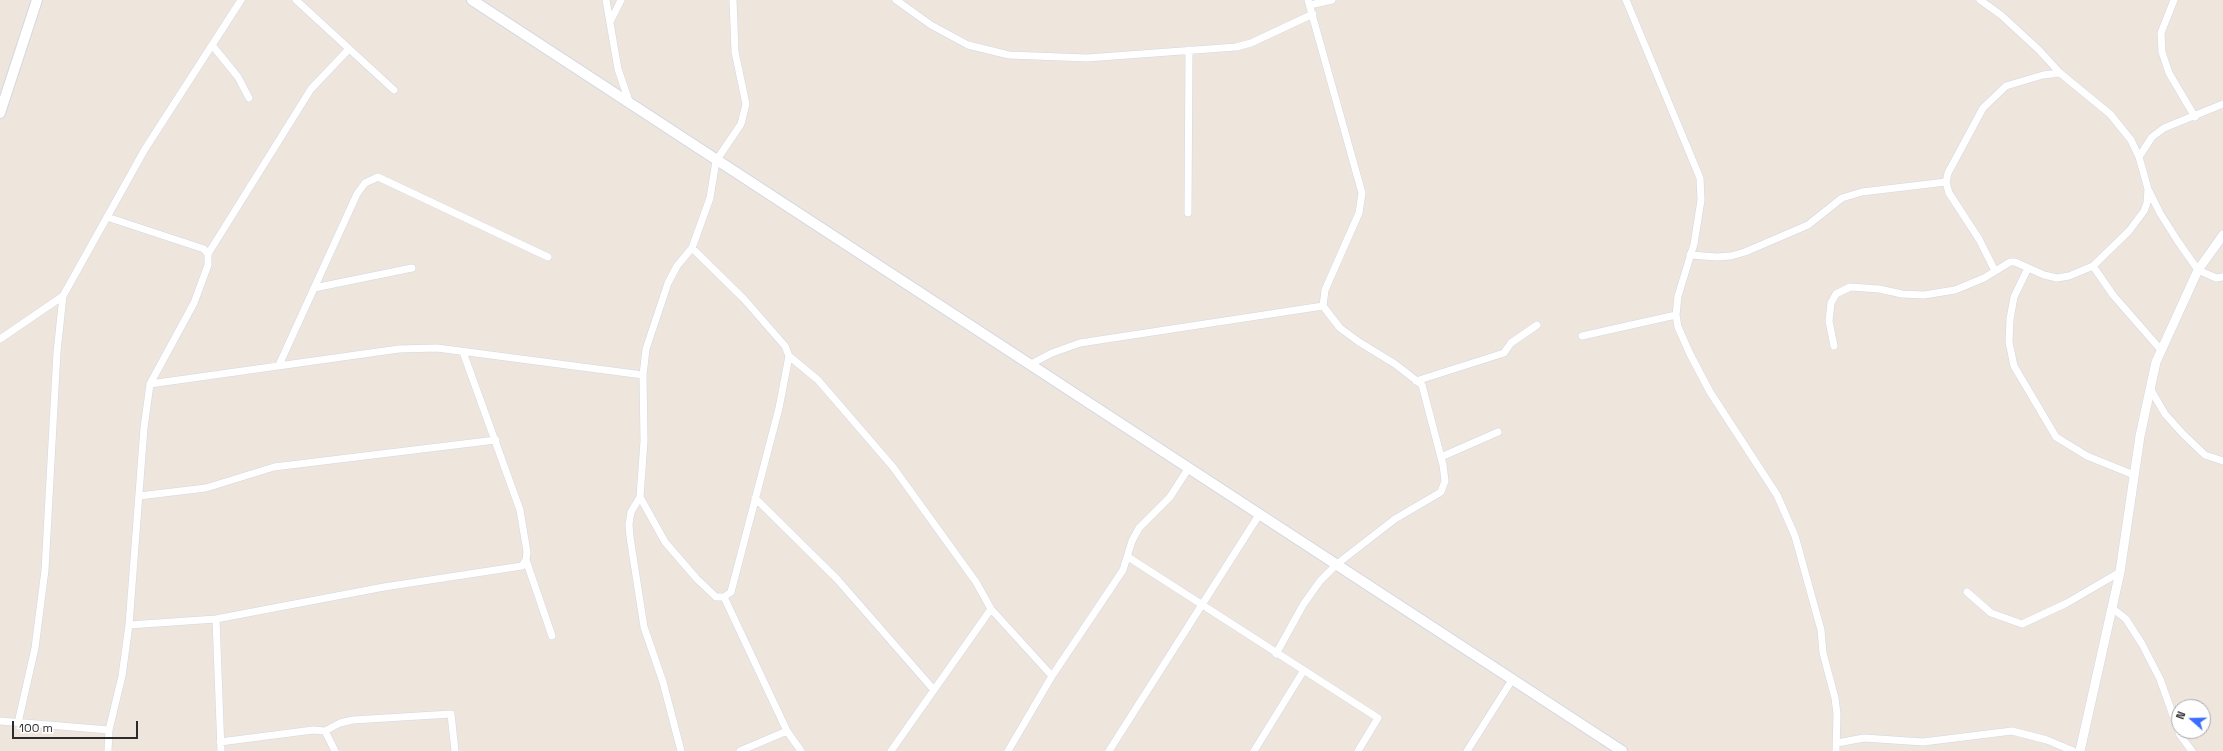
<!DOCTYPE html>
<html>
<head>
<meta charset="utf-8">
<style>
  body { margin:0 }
  #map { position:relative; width:2223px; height:751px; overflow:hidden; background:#eee5dd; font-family:"Space Grotesk",sans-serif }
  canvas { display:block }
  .north { position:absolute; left:2171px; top:699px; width:40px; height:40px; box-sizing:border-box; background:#fff; border:1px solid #aaa; border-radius:50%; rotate:290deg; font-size:11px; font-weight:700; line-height:16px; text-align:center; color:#2b2b2b }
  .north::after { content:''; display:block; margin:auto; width:14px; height:18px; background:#396dff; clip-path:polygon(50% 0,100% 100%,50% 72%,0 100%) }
  .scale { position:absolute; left:12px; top:721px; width:126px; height:18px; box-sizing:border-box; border:2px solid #2b2b2b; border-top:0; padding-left:5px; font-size:12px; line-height:14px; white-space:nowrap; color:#2b2b2b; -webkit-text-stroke:3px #fff; paint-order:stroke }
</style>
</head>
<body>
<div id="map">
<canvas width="2223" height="751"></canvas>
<div class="north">N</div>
<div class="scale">100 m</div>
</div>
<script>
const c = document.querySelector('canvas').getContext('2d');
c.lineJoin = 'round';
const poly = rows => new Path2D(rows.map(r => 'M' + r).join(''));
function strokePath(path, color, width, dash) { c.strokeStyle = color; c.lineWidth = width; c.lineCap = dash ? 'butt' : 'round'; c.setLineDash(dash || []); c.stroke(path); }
const minor = poly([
  [296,0,394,90],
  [606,0,618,69,630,104],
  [896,0,931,25,968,45,1009,55,1087,58,1236,47,1251,43,1313,14],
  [1626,0,1700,178,1701,200,1694,244,1678,296,1676,315,1678,327,1690,354,1710,392,1777,495,1795,536,1821,630,1823,653,1835,698,1837,714,1836,751],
  [1980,0,2001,15,2039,50,2060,73,2110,114,2131,140,2139,157,2148,189,2160,213,2177,240,2198,270,2216,278,2223,277],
  [2174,0,2161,33,2162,52,2169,73,2195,117],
  [1310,5,1332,0],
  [611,20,621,0],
  [212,45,238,77,249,98],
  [2139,157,2152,137,2164,128,2223,104],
  [1188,213,1189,50],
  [107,217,204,249,208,254,208,265,194,303,150,384,144,428,129,625,122,676,109,730,108,751],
  [208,254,311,89,349,49],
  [1690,255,1717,257,1731,256,1745,252,1808,225,1842,198,1862,192,1946,182],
  [2093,266,2113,295,2161,350],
  [2028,268,2014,297,2010,319,2009,342,2014,366,2056,437,2087,456,2134,475],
  [1995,271,1979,239,1949,193,1946,182,1948,173,1983,108,2006,86,2043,75,2060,73],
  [314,288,412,268],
  [1582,336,1676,315],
  [0,339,63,296,145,149,241,0],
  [1834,346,1829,321,1831,303,1836,294,1850,287,1879,289,1902,294,1924,295,1955,290,1984,278,2010,262,2015,262,2044,275,2057,278,2069,276,2093,266,2129,231,2144,211,2147,203,2148,189],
  [789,356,818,380,893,467,976,582,991,609,1052,676],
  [279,365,357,194,365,183,378,177,548,257],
  [1029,365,1052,353,1080,343,1323,306],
  [643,375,644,441,640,497,631,512,629,524,630,537,644,627,663,682,681,751],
  [1416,381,1504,353,1511,343,1537,325],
  [150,384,399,349,437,348,643,375,646,349,668,283,677,266,692,248,710,198,716,161,741,124,746,104,735,52,733,0],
  [2151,390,2165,414,2183,434,2205,455,2223,461],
  [1441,457,1498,432],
  [139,496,206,488,274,467,496,440],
  [640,497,665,542,697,579,716,597,724,597,731,592,779,408,789,356,785,346,744,299,692,248],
  [755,498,837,579,934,690],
  [1128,557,1378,718,1358,751],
  [526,560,552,636],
  [1967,592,1991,613,2022,624,2067,603,2120,572],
  [724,597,787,731,801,751],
  [2112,608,2126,619,2142,644,2160,679,2180,735,2192,751],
  [216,619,221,751],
  [129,625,216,619,384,587,522,566,526,560,527,552,520,510,463,352],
  [1276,654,1303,605,1320,581,1337,564,1395,519,1441,492,1445,481,1443,465,1422,385,1395,364,1359,342,1340,328,1323,306,1325,290,1359,213,1362,193,1308,0],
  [0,721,109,730],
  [18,723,35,648,45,570,57,352,63,296],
  [325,731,340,723,353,720,451,714,455,751],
  [220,742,313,730,325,731,335,751],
  [1837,743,1864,738,1923,742,2012,731,2047,740,2073,751],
  [740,751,787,731],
  [891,751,991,609],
  [1008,751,1052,676,1123,570,1132,541,1139,528,1170,497,1188,469],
  [1109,751,1259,515],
  [1254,751,1304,670],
  [1467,751,1512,680]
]);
const tertiary = poly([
  [2080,751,2120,572,2140,436,2156,362,2198,270,2223,235]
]);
const secondary = poly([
  [472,0,1622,751],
  [0,113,37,0]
]);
strokePath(minor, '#d2d7e5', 8);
strokePath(tertiary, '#d2d7e5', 10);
strokePath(secondary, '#d2d7e5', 12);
strokePath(minor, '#fff', 7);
strokePath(tertiary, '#fff', 9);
strokePath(secondary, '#fff', 10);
</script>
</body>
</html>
